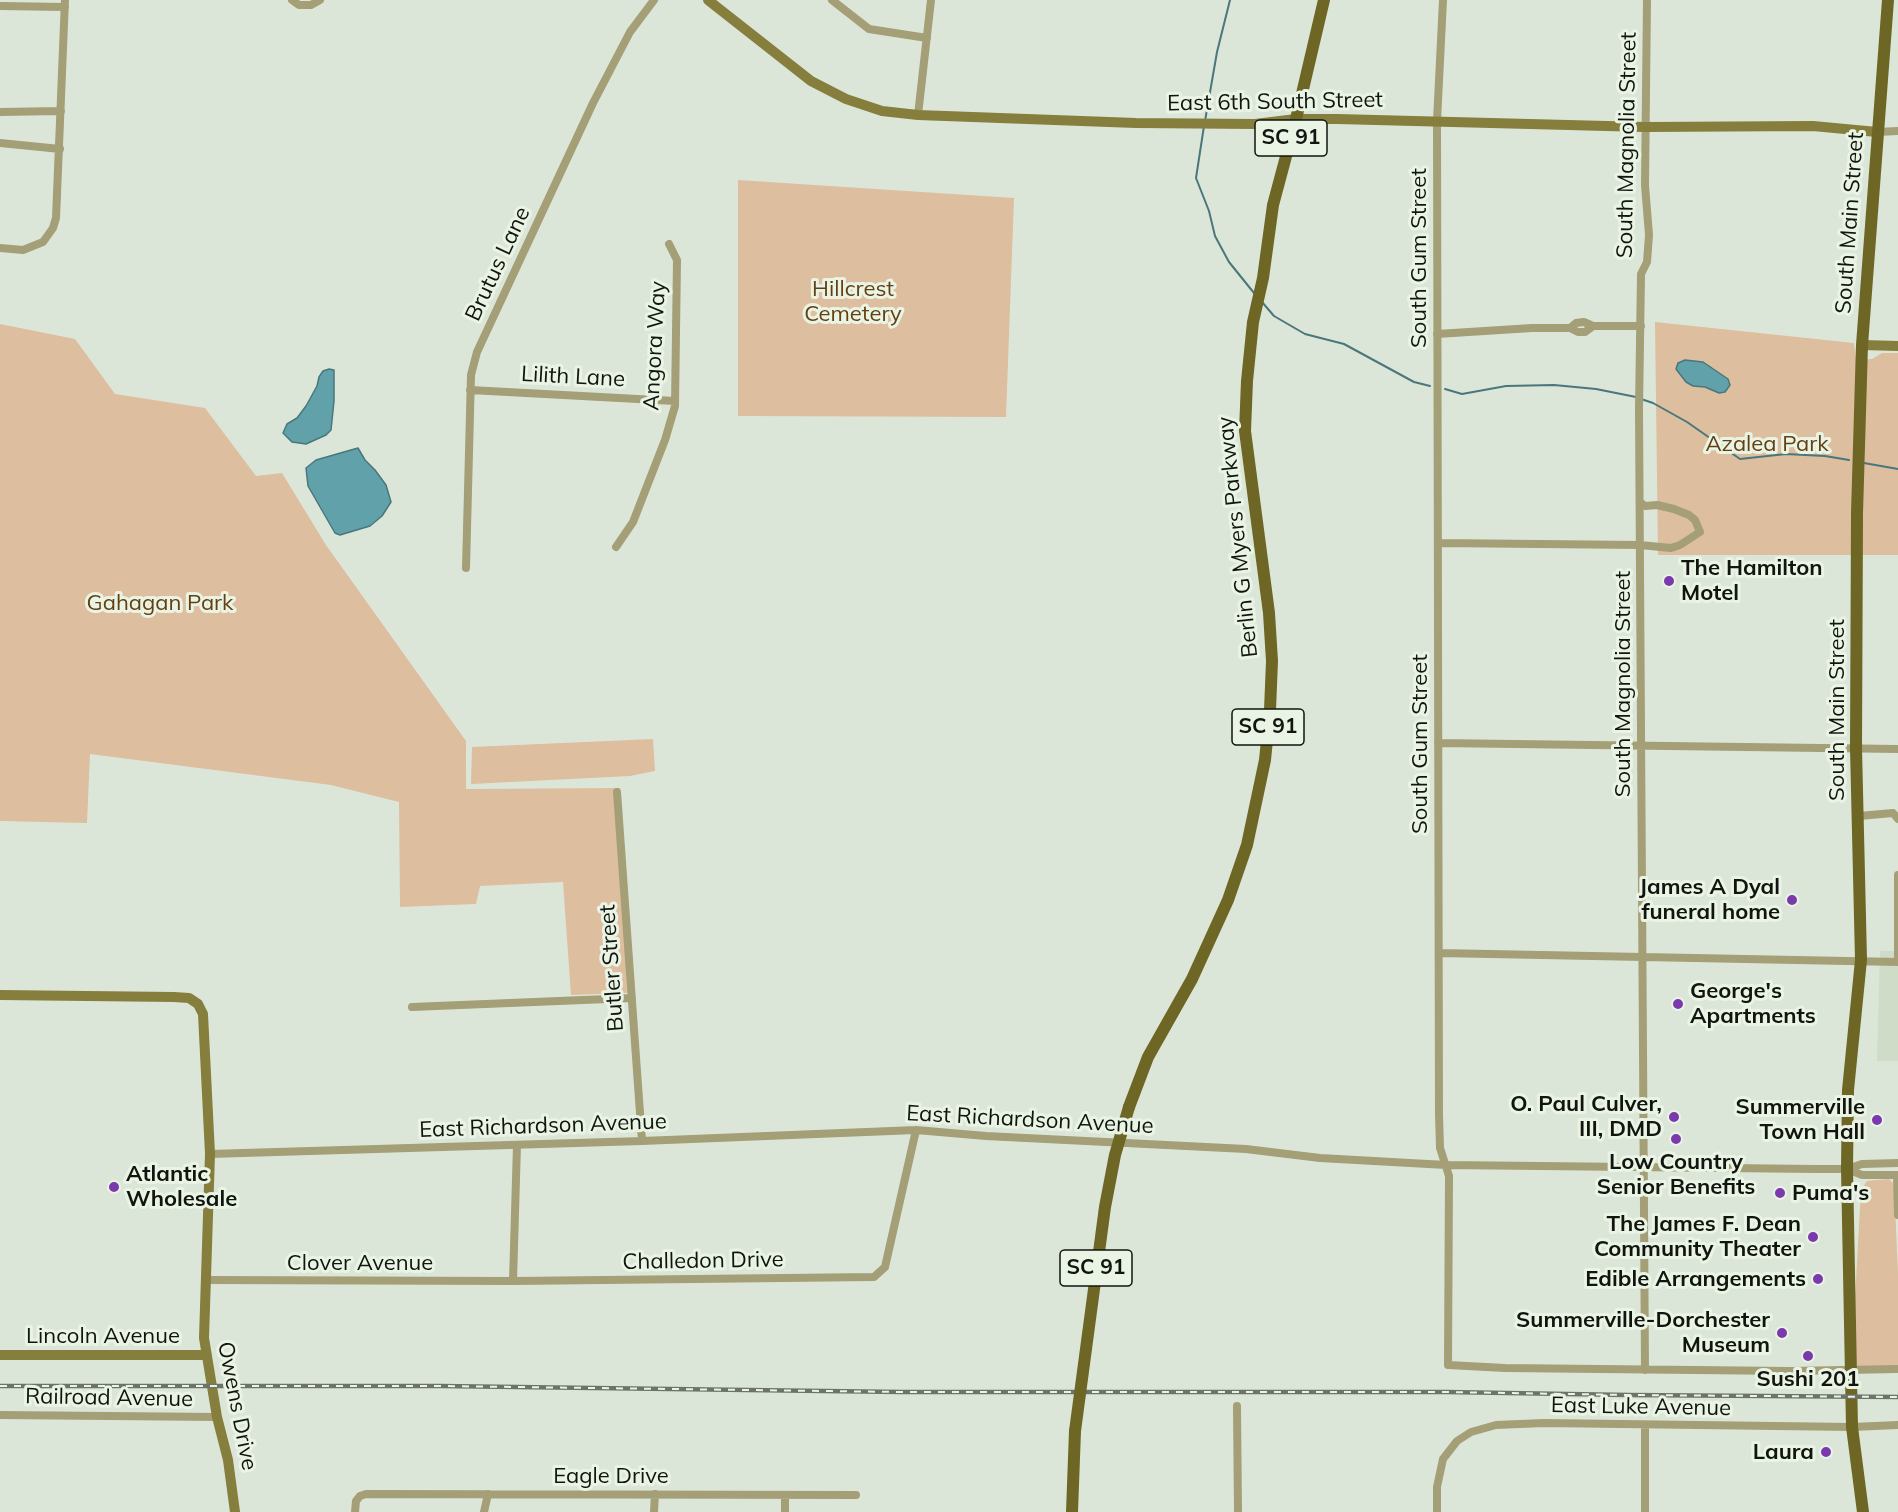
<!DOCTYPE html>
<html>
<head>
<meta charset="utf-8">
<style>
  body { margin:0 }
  canvas { display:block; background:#dce6d8 }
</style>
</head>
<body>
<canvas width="1898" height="1512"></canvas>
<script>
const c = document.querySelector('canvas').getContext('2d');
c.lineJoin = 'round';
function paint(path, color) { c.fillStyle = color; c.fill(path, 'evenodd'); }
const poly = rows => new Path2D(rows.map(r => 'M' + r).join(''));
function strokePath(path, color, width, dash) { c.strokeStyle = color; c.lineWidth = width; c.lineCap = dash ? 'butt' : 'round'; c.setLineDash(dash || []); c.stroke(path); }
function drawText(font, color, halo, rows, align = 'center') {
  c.font = font + ' Mulish,sans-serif'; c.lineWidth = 6; c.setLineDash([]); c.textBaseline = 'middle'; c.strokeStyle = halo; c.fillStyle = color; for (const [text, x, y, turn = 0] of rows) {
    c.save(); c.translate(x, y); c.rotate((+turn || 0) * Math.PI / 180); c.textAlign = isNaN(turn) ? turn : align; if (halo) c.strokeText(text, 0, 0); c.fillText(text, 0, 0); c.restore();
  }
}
paint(poly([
  [1880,951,1898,951,1898,1061,1877,1061]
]), '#cedcc8');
paint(poly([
  [738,180,1014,198,1006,417,738,416],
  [1655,322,1854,343,1856,360,1872,359,1882,353,1898,353,1898,555,1658,555],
  [0,324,75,339,115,394,205,408,256,476,282,473,326,545,466,741,466,789,620,788,627,993,571,995,563,882,480,886,476,904,400,907,399,802,331,785,90,754,87,823,0,821],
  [653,739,655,771,630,776,471,784,472,747],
  [1889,1179,1894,1184,1898,1273,1898,1369,1851,1370,1861,1190,1867,1181]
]), '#ddbe9f');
const water = poly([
  [1685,360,1703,362,1728,379,1730,385,1725,392,1719,393,1705,387,1693,386,1686,382,1676,369,1678,363,1685,360],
  [329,369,334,370,334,401,331,430,326,435,306,444,292,442,283,433,287,424,297,418,306,406,317,386,319,377,323,371,329,369],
  [358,448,365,460,375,470,386,485,391,502,382,516,370,526,340,535,335,533,308,486,306,468,316,460,358,448]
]);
paint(water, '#61a1a9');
strokePath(water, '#49777b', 1.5);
strokePath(poly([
  [1205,121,1217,52,1230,0],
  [1204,126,1196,178,1209,211,1215,236,1229,262,1254,293],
  [1262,302,1274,316,1305,334,1344,344,1414,382,1430,386],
  [1445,389,1462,394,1506,386,1554,385,1596,389,1636,397],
  [1641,399,1653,403,1687,422,1740,459,1786,454,1825,456,1849,460],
  [1864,463,1898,469]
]), '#49777b', 2);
strokePath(poly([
  [292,0,299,5,311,5,320,0],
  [832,0,869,29,927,38],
  [1443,0,1437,121,1439,1114,1440,1148,1449,1176,1448,1365,1505,1368,1790,1371,1898,1369],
  [0,6,65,7],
  [0,112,61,111],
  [918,115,931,0],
  [1877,132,1898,131],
  [0,143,60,149],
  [0,248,23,250,43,242,53,228,56,218,65,0],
  [1570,328,1576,323,1584,322,1593,326,1641,326],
  [1437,334,1532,328,1570,328,1578,332,1585,332,1593,326],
  [470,390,675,401],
  [1438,543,1640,545,1671,548,1680,545,1700,532,1695,520,1689,515,1674,509,1657,505,1645,506,1640,502],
  [616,547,633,522,665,440,675,406,677,260,669,244],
  [466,568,471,375,477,352,593,103,630,32,654,0],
  [1438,743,1898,749],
  [617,792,642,1141],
  [1859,816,1893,813,1898,819],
  [1439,953,1898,962,1898,875],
  [412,1007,632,998],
  [210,1154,642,1141,916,1130,986,1136,1246,1149,1320,1158,1446,1165,1817,1169,1847,1169,1862,1164,1898,1163],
  [1847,1169,1862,1175,1898,1175],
  [1897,1175,1898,1215],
  [207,1280,513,1281,874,1277,885,1267,916,1130],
  [513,1281,517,1145],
  [1645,1370,1639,410,1641,274,1647,262,1649,235,1645,185,1647,0],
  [1237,1406,1238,1512],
  [0,1415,217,1417],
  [1645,1425,1645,1512],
  [355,1512,356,1501,360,1496,366,1494,856,1495],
  [484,1512,488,1494],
  [654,1512,655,1494],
  [785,1512,785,1495],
  [1437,1512,1437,1487,1443,1459,1457,1441,1471,1432,1496,1425,1544,1423,1852,1427,1898,1425]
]), '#a49f76', 8);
strokePath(poly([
  [708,0,811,81,846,99,882,111,918,115,1136,123,1255,124,1296,119,1337,119,1645,127,1813,126,1877,132],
  [1862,345,1898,346],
  [0,995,174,997,189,998,198,1004,203,1014,210,1154,204,1338,217,1417,228,1460,235,1512],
  [0,1355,205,1355]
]), '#867e3d', 10);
strokePath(poly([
  [1129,1107,1148,1057,1192,979,1228,900,1247,845,1265,760,1270,710,1272,661,1269,613,1245,431,1247,381,1253,322,1263,278,1273,205,1296,119,1324,0],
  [1072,1512,1075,1431],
  [1863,1512,1852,1427,1847,1169,1848,1090,1861,960,1856,748,1857,513,1862,345,1888,0]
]), '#6e6624', 12);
const rail = poly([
  [0,1386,440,1386,901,1392,1446,1392,1629,1395,1898,1397]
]);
strokePath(rail, '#6d736a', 4.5);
strokePath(rail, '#eaf4e5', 2, [7]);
strokePath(poly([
  [1075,1431,1105,1207,1115,1155,1129,1107]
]), '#6e6624', 12);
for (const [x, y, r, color] of [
  [1669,581,6,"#7b39ad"],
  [1792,900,6,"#7b39ad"],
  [1678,1004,6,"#7b39ad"],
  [1674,1117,6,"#7b39ad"],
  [1877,1120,6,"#7b39ad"],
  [1676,1139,6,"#7b39ad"],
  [114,1187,6,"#7b39ad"],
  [1780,1193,6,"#7b39ad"],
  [1813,1237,6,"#7b39ad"],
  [1818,1279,6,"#7b39ad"],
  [1782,1333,6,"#7b39ad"],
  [1808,1356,6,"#7b39ad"],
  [1826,1452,6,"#7b39ad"]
]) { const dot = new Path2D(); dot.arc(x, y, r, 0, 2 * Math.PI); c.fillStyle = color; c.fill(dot); strokePath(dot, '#eaf4e5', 2); }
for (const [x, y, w] of [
  [1291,138,72],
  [1268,727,72],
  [1096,1268,72]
]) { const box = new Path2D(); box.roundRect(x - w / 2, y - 18, w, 36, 4.5); c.fillStyle = '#eaf4e5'; c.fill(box); strokePath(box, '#11140f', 1.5); }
drawText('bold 21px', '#11140f', null, [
  ["SC 91",1291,138],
  ["SC 91",1268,727],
  ["SC 91",1096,1268]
]);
drawText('22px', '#11140f', '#eaf4e5', [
  ["East 6th South Street",1275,102,-1],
  ["South Magnolia Street",1627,145,-89],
  ["South Main Street",1850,223,-86],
  ["South Gum Street",1419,258,-90],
  ["Brutus Lane",498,264,-65],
  ["Angora Way",655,346,-87],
  ["Lilith Lane",573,377,3],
  ["Berlin G Myers Parkway",1238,537,-96],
  ["South Magnolia Street",1623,684,-90],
  ["South Main Street",1837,710,-90],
  ["South Gum Street",1420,744,-90],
  ["Butler Street",612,968,-94],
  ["East Richardson Avenue",1030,1120,3],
  ["East Richardson Avenue",543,1126,-2],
  ["Challedon Drive",703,1261,-1],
  ["Clover Avenue",360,1263],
  ["Lincoln Avenue",103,1336],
  ["Railroad Avenue",109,1398,1],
  ["Owens Drive",237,1406,79],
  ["East Luke Avenue",1641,1407,1],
  ["Eagle Drive",611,1476]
]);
drawText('22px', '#633f11', '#eaf4e5', [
  ["Hillcrest",853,289],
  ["Cemetery",853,314],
  ["Azalea Park",1767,444],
  ["Gahagan Park",160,603]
]);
drawText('bold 22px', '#11140f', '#eaf4e5', [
  ["The Hamilton",1681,568,"left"],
  ["Motel",1681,593,"left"],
  ["James A Dyal",1780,887],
  ["funeral home",1780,912],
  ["George's",1690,991,"left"],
  ["Apartments",1690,1016,"left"],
  ["O. Paul Culver,",1662,1104],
  ["III, DMD",1662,1129],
  ["Summerville",1865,1107],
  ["Town Hall",1865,1132],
  ["Low Country",1676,1162,"center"],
  ["Senior Benefits",1676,1187,"center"],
  ["Atlantic",126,1174,"left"],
  ["Wholesale",126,1199,"left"],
  ["Puma's",1792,1193,"left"],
  ["The James F. Dean",1801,1224],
  ["Community Theater",1801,1249],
  ["Edible Arrangements",1806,1279],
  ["Summerville-Dorchester",1770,1320],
  ["Museum",1770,1345],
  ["Sushi 201",1808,1379,"center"],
  ["Laura",1814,1452]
], 'right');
</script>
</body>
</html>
